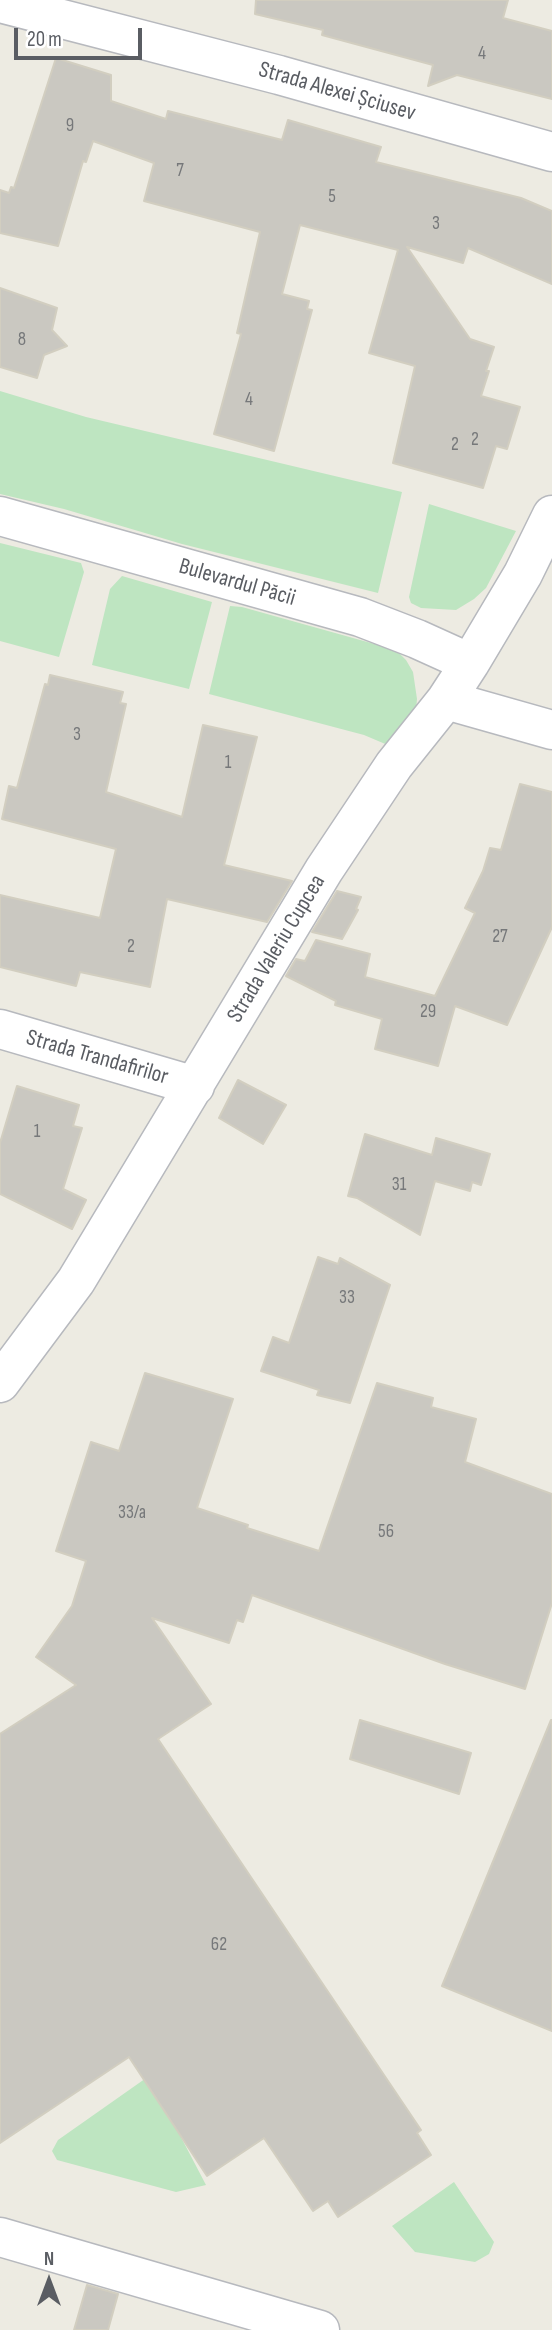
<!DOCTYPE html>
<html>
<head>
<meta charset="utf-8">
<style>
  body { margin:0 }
  #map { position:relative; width:552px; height:2330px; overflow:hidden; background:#edebe2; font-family:"Sofia Sans Condensed",sans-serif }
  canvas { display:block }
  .north { position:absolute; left:14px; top:2246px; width:70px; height:70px; -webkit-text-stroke:5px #fff; paint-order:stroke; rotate:0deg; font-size:19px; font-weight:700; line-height:28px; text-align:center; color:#5a5d63 }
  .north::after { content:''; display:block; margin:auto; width:24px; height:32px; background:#5a5d63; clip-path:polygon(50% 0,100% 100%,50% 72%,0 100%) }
  .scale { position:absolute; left:14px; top:28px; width:128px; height:32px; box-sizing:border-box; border:4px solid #5a5d63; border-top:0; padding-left:9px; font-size:21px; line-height:24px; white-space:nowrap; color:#5a5d63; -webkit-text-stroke:5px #fff; paint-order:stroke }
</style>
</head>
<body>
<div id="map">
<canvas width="552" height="2330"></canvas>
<div class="north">N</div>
<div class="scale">20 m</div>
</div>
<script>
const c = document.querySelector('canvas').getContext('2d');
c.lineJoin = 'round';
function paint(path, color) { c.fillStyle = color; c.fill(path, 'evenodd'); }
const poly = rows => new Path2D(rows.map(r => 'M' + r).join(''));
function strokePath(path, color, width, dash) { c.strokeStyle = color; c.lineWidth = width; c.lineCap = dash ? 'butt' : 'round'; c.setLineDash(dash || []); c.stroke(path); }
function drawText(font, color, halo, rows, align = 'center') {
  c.font = font + ' "Sofia Sans Condensed",sans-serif'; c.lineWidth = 7; c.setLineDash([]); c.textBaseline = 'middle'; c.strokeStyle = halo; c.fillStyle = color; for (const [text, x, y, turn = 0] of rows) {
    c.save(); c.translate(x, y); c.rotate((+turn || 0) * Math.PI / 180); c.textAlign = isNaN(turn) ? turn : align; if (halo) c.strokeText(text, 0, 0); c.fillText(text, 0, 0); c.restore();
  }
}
paint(poly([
  [0,391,86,417,402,492,378,593,182,544,64,509,0,494],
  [429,504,516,531,486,588,474,599,456,610,421,608,411,603,409,597],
  [0,543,81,563,84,572,59,657,0,641],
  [122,576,212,602,189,689,92,665,110,589],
  [230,606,242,607,396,650,406,660,413,672,417,699,415,720,390,746,364,735,209,694],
  [149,2076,206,2185,176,2192,57,2160,52,2151,58,2140],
  [454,2182,494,2242,489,2254,475,2262,415,2252,392,2226]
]), '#bee5c1');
const building = poly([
  [256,0,508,0,503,18,552,31,552,99,457,75,428,86,433,65,322,35,323,30,255,14,256,0],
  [56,58,111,75,111,101,166,119,168,111,282,140,288,120,381,147,376,162,521,198,552,211,552,284,468,248,463,263,407,247,470,339,494,347,486,371,489,371,481,396,520,407,507,449,496,446,483,488,393,463,415,366,369,353,398,250,300,225,282,294,309,301,307,309,312,310,274,451,214,434,241,334,237,333,260,232,144,201,154,163,93,141,86,162,83,161,58,246,0,233,0,190,9,193,11,187,14,188,56,58],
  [0,288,57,308,52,330,67,346,44,355,37,378,0,367,0,288],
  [50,675,123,692,120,703,126,704,106,792,182,817,203,725,257,737,224,865,292,881,267,922,167,899,150,987,80,972,76,986,0,967,0,895,100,918,116,849,2,819,9,786,17,788,45,684,48,685,50,675],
  [520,784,552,792,552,927,507,1025,455,1006,438,1066,375,1049,382,1019,335,1005,336,1001,286,976,296,959,305,961,316,940,370,954,365,977,435,996,475,913,465,908,483,871,490,848,501,850,520,784],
  [337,891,361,897,356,909,358,910,342,939,312,932,337,891],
  [238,1080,286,1105,263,1144,219,1118,238,1080],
  [17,1086,79,1105,73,1126,82,1128,63,1189,86,1200,72,1229,0,1194,0,1143,17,1086],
  [365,1134,432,1155,436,1138,490,1154,481,1185,472,1182,470,1191,435,1181,420,1235,357,1198,348,1196,365,1134],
  [318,1257,338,1264,340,1258,390,1285,350,1403,317,1395,319,1390,261,1371,273,1337,289,1343,318,1257],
  [145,1373,233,1399,197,1508,248,1525,247,1528,319,1551,377,1383,433,1398,431,1407,476,1419,465,1462,552,1494,552,1603,525,1689,445,1664,252,1595,243,1622,237,1620,229,1643,152,1618,211,1704,158,1739,421,2130,417,2133,431,2155,338,2217,328,2201,313,2211,264,2138,207,2176,129,2057,0,2143,0,1734,76,1685,36,1657,72,1606,86,1561,56,1551,91,1442,119,1451,145,1373],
  [360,1720,471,1753,459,1794,350,1759,360,1720],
  [551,1720,552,1720,552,2031,442,1986,551,1720],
  [87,2285,118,2294,108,2330,74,2330,87,2285]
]);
paint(building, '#cac8c1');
strokePath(building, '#d2cec0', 2);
const minor = poly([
  [0,3,279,75,552,152],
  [0,516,360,617,417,639,470,663],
  [446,700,552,730],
  [0,1029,195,1086],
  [0,1383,76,1281,324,870,394,765,446,700,470,663,523,574,552,515],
  [0,2237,320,2330]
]);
strokePath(minor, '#b7b9be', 41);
strokePath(minor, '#fff', 38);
drawText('19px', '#76787a', null, [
  ["4",482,54],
  ["9",70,126],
  ["7",180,171],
  ["5",332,197],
  ["3",436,224],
  ["8",22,340],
  ["4",249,400],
  ["2",475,440],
  ["2",455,445],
  ["3",77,735],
  ["1",228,763],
  ["27",500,937],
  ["2",131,947],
  ["29",428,1012],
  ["1",37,1132],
  ["31",399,1185],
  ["33",347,1298],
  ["33/a",132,1513],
  ["56",386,1532],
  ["62",219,1945]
]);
drawText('23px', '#5a5d63', '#fff', [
  ["Strada Alexei Șciusev",337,92,16],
  ["Bulevardul Păcii",237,583,16],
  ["Strada Valeriu Cupcea",277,949,-59],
  ["Strada Trandafirilor",97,1058,16]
]);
</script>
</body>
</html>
